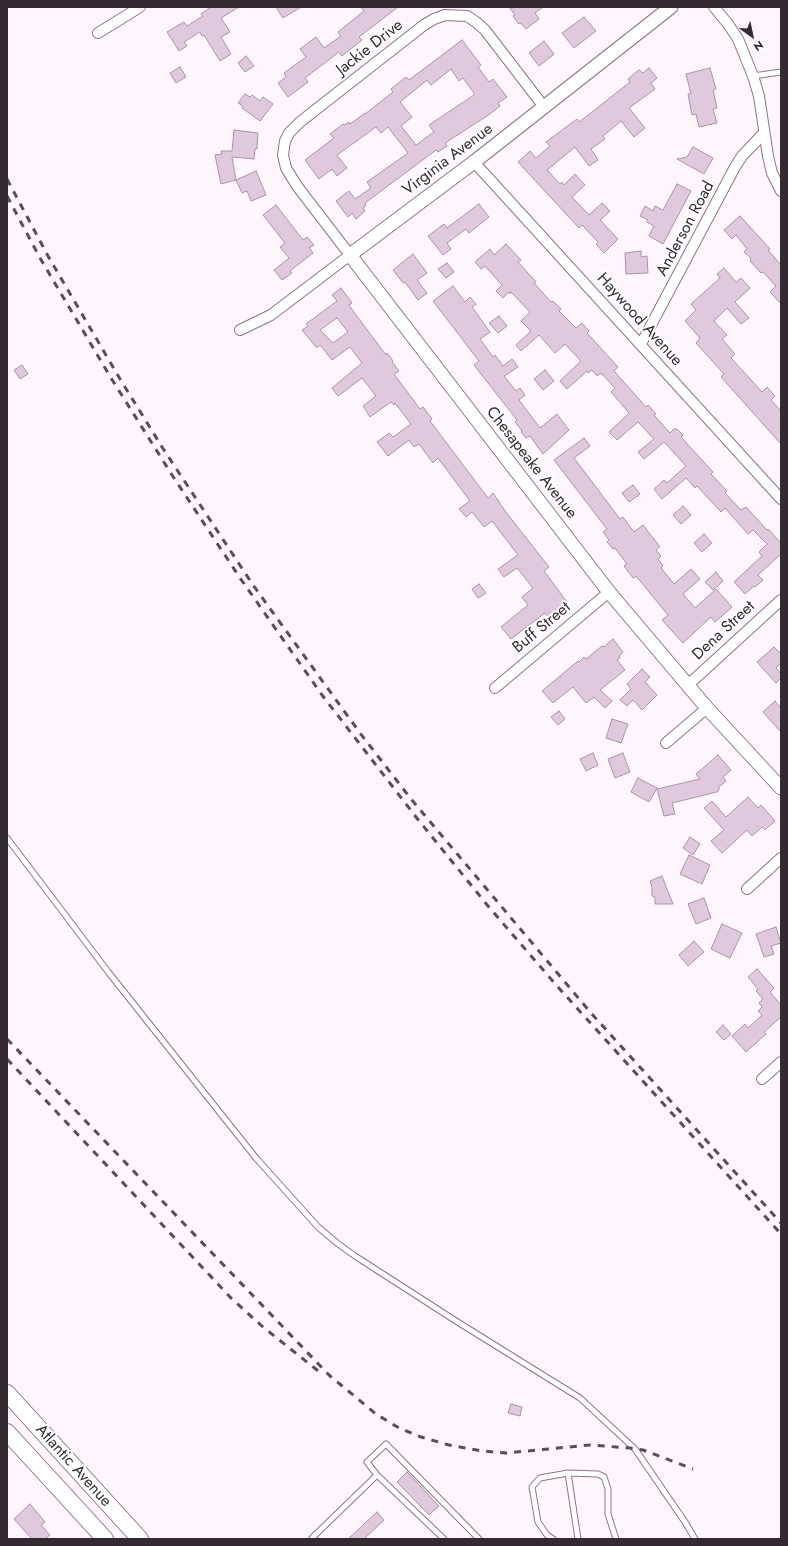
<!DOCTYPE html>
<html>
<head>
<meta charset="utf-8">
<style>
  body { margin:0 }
  #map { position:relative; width:788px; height:1546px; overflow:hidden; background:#fff5fd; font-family:Jost,sans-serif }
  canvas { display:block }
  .frame { position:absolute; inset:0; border:8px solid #332a32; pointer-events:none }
  .north { position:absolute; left:732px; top:16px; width:40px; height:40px; -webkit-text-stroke:3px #fff; paint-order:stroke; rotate:147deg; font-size:11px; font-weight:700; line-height:16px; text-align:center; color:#332a32 }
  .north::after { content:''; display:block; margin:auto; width:14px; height:18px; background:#332a32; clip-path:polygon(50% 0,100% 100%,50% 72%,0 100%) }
</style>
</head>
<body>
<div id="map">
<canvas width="788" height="1546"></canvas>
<div class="frame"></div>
<div class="north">N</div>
</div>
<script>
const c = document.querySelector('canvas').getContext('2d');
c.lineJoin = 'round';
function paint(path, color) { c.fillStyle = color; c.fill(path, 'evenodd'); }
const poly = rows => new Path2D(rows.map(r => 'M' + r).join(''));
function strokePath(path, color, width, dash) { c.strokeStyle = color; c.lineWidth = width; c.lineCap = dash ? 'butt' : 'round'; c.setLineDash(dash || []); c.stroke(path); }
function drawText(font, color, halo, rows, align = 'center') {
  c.font = font + ' Jost,sans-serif'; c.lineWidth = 4; c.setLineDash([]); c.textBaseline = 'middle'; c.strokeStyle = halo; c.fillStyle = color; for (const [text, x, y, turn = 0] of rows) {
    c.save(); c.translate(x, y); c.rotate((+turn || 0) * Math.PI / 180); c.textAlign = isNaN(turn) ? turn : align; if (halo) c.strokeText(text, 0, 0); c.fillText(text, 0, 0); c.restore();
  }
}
const building = poly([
  [211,7,239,7,221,18,230,32,221,37,231,54,220,61,204,35,202,36,200,32,184,42,187,46,179,51,167,32,184,22,187,26,203,16,201,14,211,7],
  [276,7,301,7,283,18,276,7],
  [361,7,398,7,359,37,362,40,353,47,342,56,339,52,305,78,308,82,288,97,278,83,286,77,284,73,306,57,300,49,316,37,324,48,341,36,338,32,364,11,361,7],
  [509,7,543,7,535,13,539,19,526,29,521,23,519,24,513,16,515,15,509,7],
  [584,17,596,31,574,48,562,33,584,17],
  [462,40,481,65,478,67,489,82,493,79,507,97,498,103,500,106,490,114,445,143,447,146,438,152,436,150,365,203,366,205,363,208,365,211,356,219,352,213,348,217,336,201,349,191,355,199,371,188,367,182,408,153,388,127,381,133,376,127,337,155,347,168,337,176,332,169,319,179,305,160,334,138,330,134,343,124,344,125,349,122,350,124,365,113,365,114,393,92,391,89,406,77,409,80,462,40],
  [451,69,459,81,463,78,474,93,474,95,429,125,434,132,416,145,401,126,412,117,400,102,427,80,431,85,451,69],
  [544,41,554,54,539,66,529,53,544,41],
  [246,56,254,66,245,72,238,63,246,56],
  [180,67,186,77,176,83,170,73,180,67],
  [649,68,657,78,651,83,655,89,629,108,645,128,634,137,621,121,603,136,605,139,591,149,598,160,589,166,575,147,547,170,560,184,562,182,564,185,575,174,585,185,572,197,589,215,602,203,610,211,600,220,618,239,604,253,596,244,598,242,582,225,579,228,518,162,530,151,536,158,550,146,546,142,577,119,579,122,587,116,630,82,628,79,639,70,643,73,649,68],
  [710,68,716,89,713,90,717,108,713,109,717,123,699,127,696,114,692,115,688,94,691,94,686,74,710,68],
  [245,94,250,97,252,95,260,101,263,97,273,104,260,121,242,108,243,106,238,103,245,94],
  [234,130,258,133,257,149,255,149,254,159,232,157,236,180,221,184,215,155,222,154,221,151,232,151,234,130],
  [693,147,713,158,704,174,677,159,687,157,693,147],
  [256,171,266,195,251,201,247,191,242,193,236,180,256,171],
  [677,184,691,191,663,244,649,236,654,226,647,222,648,220,640,216,645,206,653,211,655,206,663,210,677,184],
  [479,204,489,217,469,233,466,229,447,243,451,249,443,255,428,236,444,224,447,228,479,204],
  [276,205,303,240,307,237,314,245,309,248,313,253,290,271,292,273,282,280,274,270,289,258,280,247,285,243,263,215,276,205],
  [740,216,770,249,768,250,781,265,781,304,770,292,776,286,763,272,761,273,750,261,751,258,744,252,747,249,736,235,732,239,724,230,740,216],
  [506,244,521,260,518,262,536,282,534,283,551,302,553,301,561,309,559,311,576,328,582,323,589,331,587,333,618,367,614,371,646,407,648,405,656,414,654,415,670,433,674,429,677,429,683,435,681,437,713,472,711,474,727,491,725,493,741,510,746,507,747,508,767,530,768,529,781,543,781,554,758,575,763,580,755,587,754,586,745,594,734,582,762,556,759,552,767,544,753,530,748,534,725,508,721,512,697,486,695,488,686,478,662,499,654,489,664,480,667,483,686,466,664,442,644,459,638,452,654,439,638,422,617,440,609,432,629,413,611,392,615,388,601,373,597,376,592,370,588,373,587,371,567,389,560,381,581,361,565,344,555,353,539,335,521,351,516,345,531,331,521,321,530,312,511,292,510,294,509,292,503,298,496,291,502,285,485,266,481,269,475,262,490,249,494,255,506,244],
  [641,251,641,257,647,256,648,273,626,274,625,253,641,251],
  [413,254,427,273,417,280,427,293,418,300,405,282,403,283,393,270,413,254],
  [447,263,454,272,446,278,438,269,447,263],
  [724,268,736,282,741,278,750,288,735,302,749,318,741,324,727,308,714,321,727,335,722,339,735,354,731,358,762,392,767,387,775,396,771,400,781,411,781,444,721,377,724,374,696,343,700,338,685,321,696,310,691,304,720,278,717,274,724,268],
  [453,286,465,302,470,297,476,304,472,307,490,332,480,339,493,357,495,355,503,366,512,359,518,367,504,376,516,391,520,388,525,395,519,400,540,428,557,414,569,430,543,454,530,436,526,438,521,432,522,431,515,422,517,420,474,365,479,361,433,301,453,286],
  [341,288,352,303,349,305,356,315,386,355,387,353,393,361,392,362,399,371,394,374,420,409,423,407,432,419,430,421,488,498,493,493,505,511,549,567,544,571,567,602,548,616,545,613,511,639,501,627,528,605,522,597,533,588,517,568,504,577,498,569,518,555,492,521,484,527,472,512,466,517,459,509,470,501,438,458,433,463,419,444,414,447,409,440,388,456,377,442,389,433,393,437,411,424,395,403,394,405,391,402,370,417,363,406,376,396,362,378,338,396,332,388,362,363,350,347,332,360,320,345,317,348,302,330,308,326,306,324,337,301,332,295,341,288],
  [337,318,348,332,333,343,320,330,337,318],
  [499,316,507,326,498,333,489,323,499,316],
  [22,365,28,374,20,379,14,370,22,365],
  [545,370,554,381,543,390,534,379,545,370],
  [584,438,590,446,574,458,620,519,623,517,634,532,643,525,660,547,656,550,661,556,658,559,663,566,661,568,674,584,691,569,700,579,683,594,695,608,716,589,732,607,715,622,711,617,683,643,662,620,668,615,636,576,633,578,624,566,627,564,615,548,613,549,607,542,609,540,603,532,607,529,554,460,584,438],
  [633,485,640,494,629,502,622,493,633,485],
  [683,506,691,515,681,524,673,515,683,506],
  [704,534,712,543,702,552,694,543,704,534],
  [716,572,723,581,713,590,705,582,716,572],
  [479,584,486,593,478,598,472,589,479,584],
  [613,639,623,652,619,656,620,658,617,660,625,670,600,690,612,701,605,708,594,697,586,703,573,687,553,703,542,691,578,661,579,662,584,657,586,659,602,646,604,647,613,639],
  [774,647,781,654,781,663,776,668,781,674,781,678,776,683,757,662,774,647],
  [642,669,650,677,645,682,657,695,642,710,633,700,627,706,620,700,631,689,627,684,642,669],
  [775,701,781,708,781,732,763,712,775,701],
  [559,711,565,719,558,725,551,717,559,711],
  [612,719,628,724,621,743,606,738,612,719],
  [593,753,598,765,586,771,580,759,593,753],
  [623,753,630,772,615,778,608,759,623,753],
  [718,755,731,770,723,777,726,781,719,787,719,790,717,792,672,803,675,814,664,816,657,789,700,779,696,774,718,755],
  [638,778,657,788,649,802,631,792,638,778],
  [748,797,758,808,761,805,775,821,765,830,762,827,752,836,747,830,722,853,711,841,724,830,704,808,712,801,726,817,748,797],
  [690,837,700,844,693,855,683,848,690,837],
  [689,855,710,865,702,884,680,874,689,855],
  [662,876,667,889,673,904,655,904,655,897,652,896,652,887,650,881,662,876],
  [704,898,711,918,696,924,688,904,704,898],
  [722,924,742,933,730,958,711,949,722,924],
  [776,927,781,943,771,946,774,954,764,957,756,934,776,927],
  [694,941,704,952,688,966,679,955,694,941],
  [757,969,774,988,770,992,781,1005,781,1017,764,1032,766,1034,746,1052,732,1036,745,1024,748,1028,762,1015,758,1011,762,1007,759,1003,763,999,756,991,758,989,748,977,757,969],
  [723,1025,731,1034,724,1040,716,1032,723,1025],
  [511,1404,522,1407,520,1416,508,1413,511,1404],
  [407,1472,439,1506,429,1515,397,1482,407,1472],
  [30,1504,45,1522,41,1525,50,1535,45,1539,32,1539,14,1519,30,1504],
  [377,1512,384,1520,364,1539,348,1539,377,1512]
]);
paint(building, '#e0c9dd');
strokePath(building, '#a993a6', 1);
const service = poly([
  [753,76,781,72],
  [7,838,109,973,256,1158,318,1227,337,1243,355,1256,456,1321,580,1398,635,1449,685,1522,695,1539],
  [312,1538,377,1475],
  [444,1539,377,1475,367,1462,386,1444,479,1539],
  [553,1539,547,1535,538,1522,532,1487,540,1478,568,1473],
  [578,1539,568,1473,598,1474,604,1477,608,1489,608,1514,616,1539]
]);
const minor = poly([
  [714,7,728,24,738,39,753,76,759,96,768,156,772,173,781,191],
  [98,33,140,7],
  [474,162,781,499],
  [240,330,271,315,350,255,297,186,286,168,283,155,285,141,289,133,300,122,424,25,434,19,445,15,467,16,476,22,485,30,544,107],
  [641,344,735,167,742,156,764,133],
  [688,685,781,600],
  [495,688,609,592],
  [666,743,707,708],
  [747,889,781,858],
  [762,1079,781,1062]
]);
const tertiary = poly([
  [671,7,474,162,350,255,609,592,707,708,781,788]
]);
const primary = poly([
  [7,1393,140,1539],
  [7,1432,105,1539]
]);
strokePath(service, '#8b7688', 7);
strokePath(minor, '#8b7688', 12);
strokePath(tertiary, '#8b7688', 15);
strokePath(primary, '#8b7688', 18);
strokePath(service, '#fff', 5);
strokePath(minor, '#fff', 10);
strokePath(tertiary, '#fff', 13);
strokePath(primary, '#fff', 16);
strokePath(poly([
  [7,179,48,256,120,379,162,447,253,585,360,733,411,799,591,1013,781,1223],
  [7,196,40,258,111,378,172,475,240,578,322,695,416,817,488,906,557,986,781,1234],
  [7,1039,329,1375,376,1414,399,1428,421,1437,449,1445,482,1451,506,1453,590,1445,630,1448,643,1450,693,1469],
  [7,1059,231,1298,263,1327,322,1374]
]), '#584e56', 3, [7, 7]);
drawText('16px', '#332a32', '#fff', [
  ["Jackie Drive",370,48,-38],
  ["Virginia Avenue",448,160,-37],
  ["Anderson Road",686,229,-62],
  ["Haywood Avenue",639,320,48],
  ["Chesapeake Avenue",531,463,52],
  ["Buff Street",542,628,-40],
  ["Dena Street",724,631,-43],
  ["Atlantic Avenue",73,1466,48]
]);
</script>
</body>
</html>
